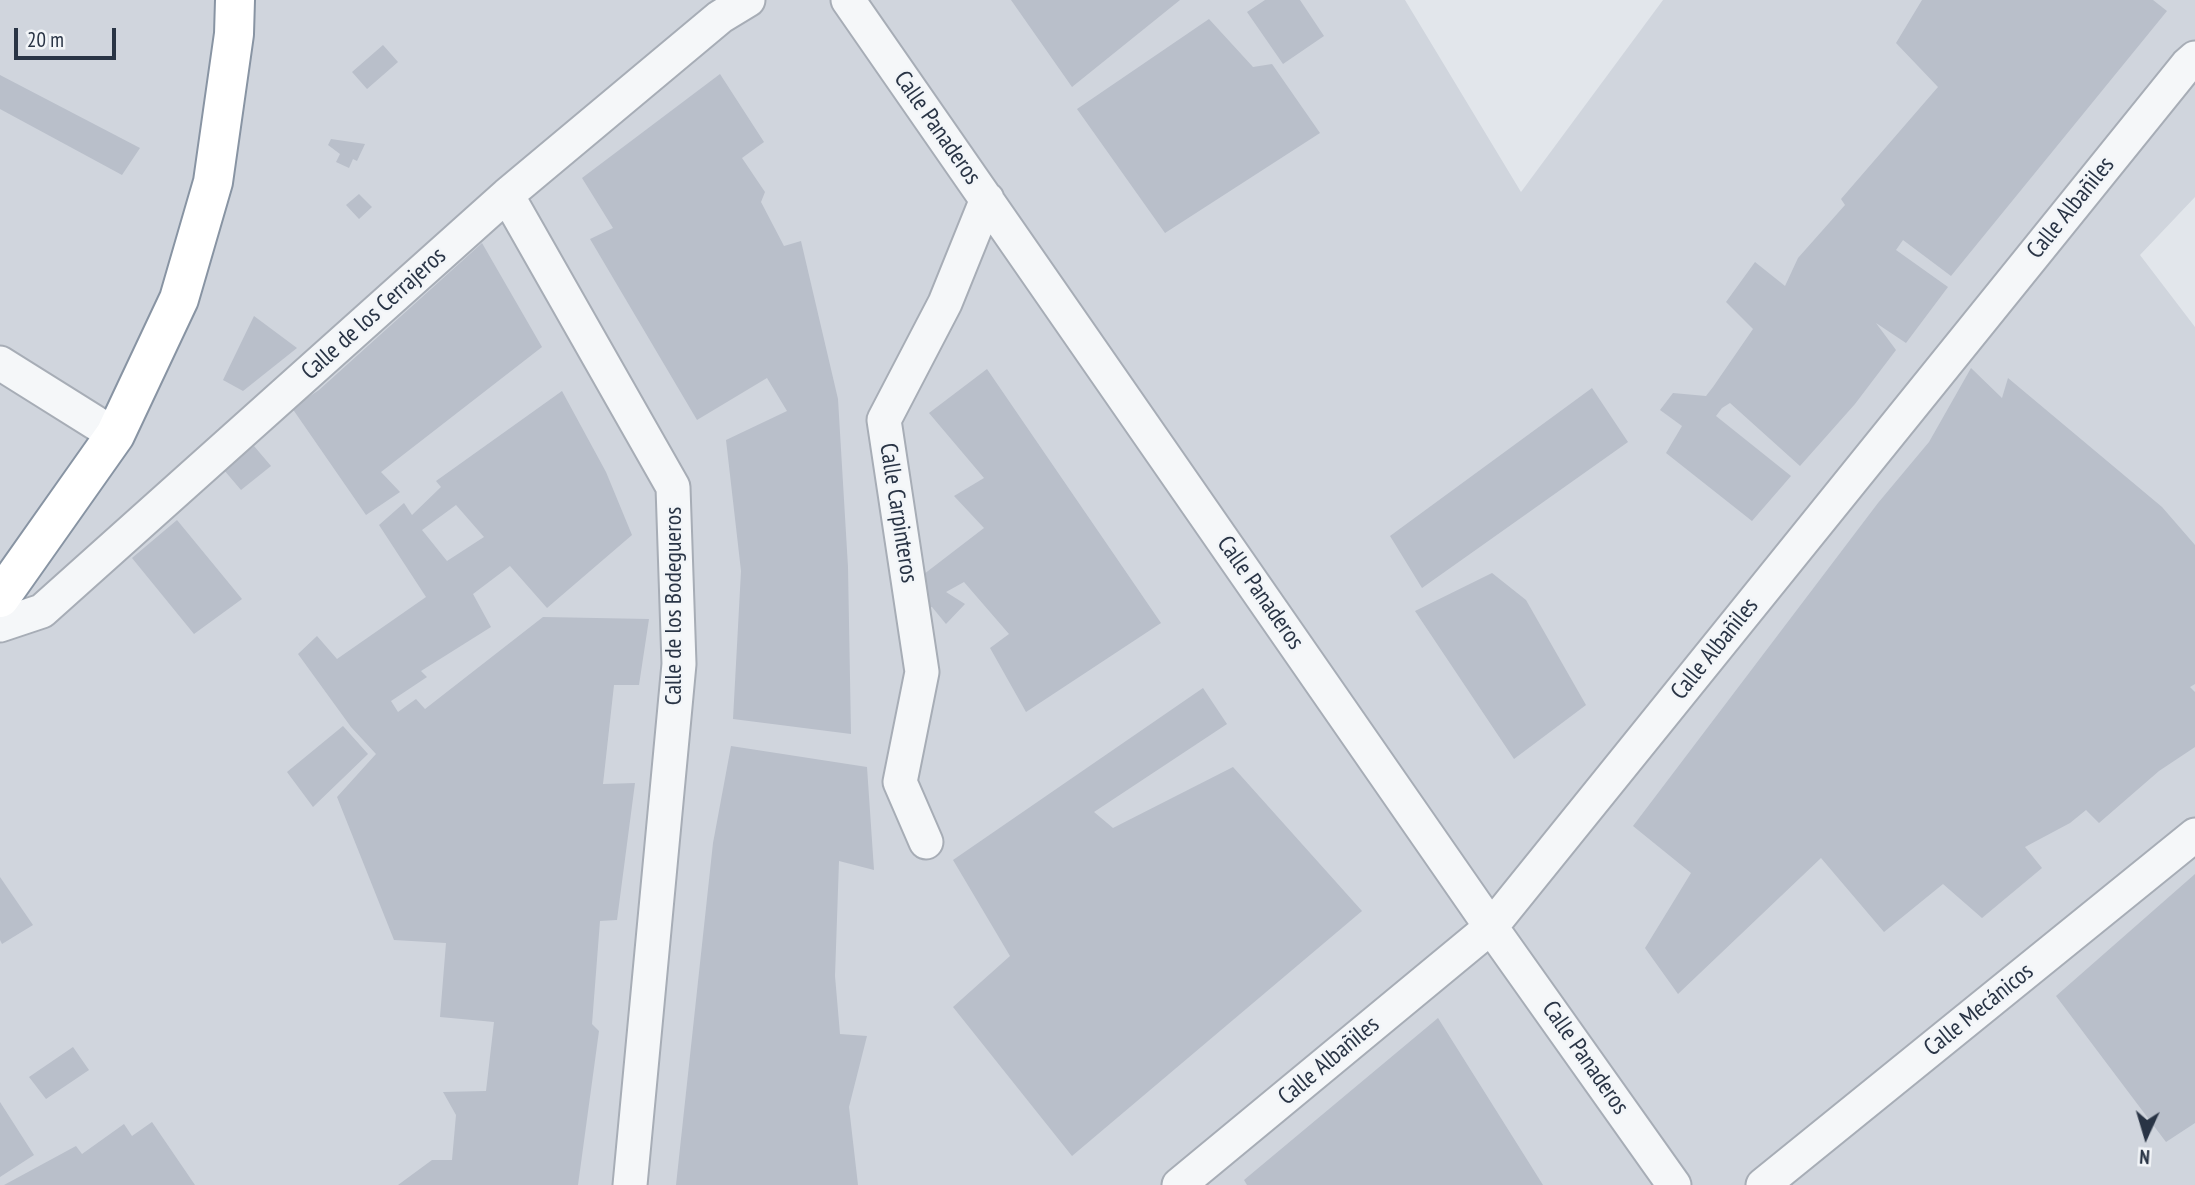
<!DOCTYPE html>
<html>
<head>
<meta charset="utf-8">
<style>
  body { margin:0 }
  #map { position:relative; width:2195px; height:1185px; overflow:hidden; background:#e2e6eb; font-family:"PT Sans Narrow",sans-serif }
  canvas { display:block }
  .north { position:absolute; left:2111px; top:1101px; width:70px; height:70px; -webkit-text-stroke:5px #f2f5f8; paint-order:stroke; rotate:184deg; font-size:19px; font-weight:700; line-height:28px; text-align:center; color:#293445 }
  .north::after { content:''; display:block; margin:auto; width:24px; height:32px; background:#293445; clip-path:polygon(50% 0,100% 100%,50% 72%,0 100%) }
  .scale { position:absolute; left:14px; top:28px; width:102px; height:32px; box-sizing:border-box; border:4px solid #293445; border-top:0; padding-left:9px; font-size:21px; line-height:24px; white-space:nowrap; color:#293445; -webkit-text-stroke:5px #f2f5f8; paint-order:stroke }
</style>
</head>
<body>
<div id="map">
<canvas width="2195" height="1185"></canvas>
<div class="north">N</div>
<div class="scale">20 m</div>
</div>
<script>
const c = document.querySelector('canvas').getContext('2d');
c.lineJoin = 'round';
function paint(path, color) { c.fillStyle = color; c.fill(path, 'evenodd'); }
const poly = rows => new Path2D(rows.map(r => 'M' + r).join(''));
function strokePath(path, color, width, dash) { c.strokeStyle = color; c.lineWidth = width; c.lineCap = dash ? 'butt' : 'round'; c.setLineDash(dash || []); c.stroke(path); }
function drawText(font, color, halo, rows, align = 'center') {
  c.font = font + ' "PT Sans Narrow",sans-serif'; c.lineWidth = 5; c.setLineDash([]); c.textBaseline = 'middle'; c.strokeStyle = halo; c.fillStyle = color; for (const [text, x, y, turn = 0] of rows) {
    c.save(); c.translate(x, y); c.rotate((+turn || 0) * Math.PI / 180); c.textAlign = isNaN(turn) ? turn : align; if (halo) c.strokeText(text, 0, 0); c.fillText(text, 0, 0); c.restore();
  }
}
paint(poly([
  [0,0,1405,0,1521,192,1663,0,2195,0,2195,197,2140,255,2195,327,2195,1185,0,1185]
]), '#d0d5dd');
paint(poly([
  [1011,0,1180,0,1072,87],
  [1265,0,1300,0,1324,36,1283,64,1247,12],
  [1922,0,2153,0,2167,11,1951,276,1903,240,1896,250,1948,287,1906,343,1876,323,1896,350,1855,404,1800,466,1730,403,1722,408,1716,416,1791,476,1752,521,1666,453,1682,426,1660,410,1673,393,1706,396,1713,387,1753,329,1726,302,1755,262,1785,286,1798,258,1845,205,1841,199,1938,87,1896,43],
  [1209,19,1253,67,1272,64,1320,133,1165,233,1077,109],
  [383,45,398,62,367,89,352,72],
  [720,74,764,142,742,158,765,192,761,202,784,246,801,241,838,399,848,567,851,734,733,719,741,571,726,440,787,411,767,378,697,420,590,239,613,228,582,178],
  [0,75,140,148,122,175,0,109],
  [331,139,365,144,357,161,353,159,349,168,336,162,340,154,328,145],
  [359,194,372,207,359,219,346,205],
  [482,243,542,347,381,472,400,492,366,515,292,408,319,390],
  [254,316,297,348,243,391,223,380],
  [1971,368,2002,398,2008,378,2162,507,2195,545,2195,684,2190,687,2195,692,2195,747,2159,771,2099,823,2086,810,2070,823,2025,847,2042,868,1982,918,1943,884,1884,932,1821,858,1678,994,1645,948,1691,873,1633,826,1878,503,1929,442],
  [987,369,1161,623,1026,712,990,648,1009,634,964,582,946,592,965,604,946,624,932,607,919,610,915,581,984,528,954,496,984,478,929,413],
  [1592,388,1628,442,1422,588,1390,536],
  [562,391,606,472,632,535,547,608,510,566,473,594,491,627,421,671,427,677,391,701,398,712,416,699,425,709,543,617,649,619,639,685,614,685,603,784,635,783,617,920,600,921,592,1024,599,1031,578,1185,398,1185,432,1160,452,1160,456,1115,443,1092,486,1091,494,1022,440,1017,446,943,394,940,337,797,376,754,351,727,298,654,317,636,337,659,426,597,379,525,404,503,412,515,441,487,436,481],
  [456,505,484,537,447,561,422,530],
  [254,446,271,466,241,490,224,470],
  [177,520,242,599,194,634,132,558],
  [1492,573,1526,600,1586,705,1514,759,1415,611],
  [1203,688,1227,724,1094,812,1113,828,1233,767,1362,911,1072,1156,953,1007,1010,956,953,860],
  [343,726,368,754,313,807,287,772],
  [731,746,867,767,874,870,839,861,835,976,840,1034,867,1036,849,1107,858,1185,676,1185,713,843],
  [2195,874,2195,1123,2166,1142,2056,996],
  [0,877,33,925,2,944,0,940],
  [1438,1018,1543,1185,1247,1185,1244,1180],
  [73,1047,89,1070,46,1099,29,1077],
  [0,1102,34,1155,0,1177],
  [152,1122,195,1185,4,1185,76,1146,82,1154,124,1124,132,1136]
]), '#b9bfca');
const minor = poly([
  [848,0,1491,927,1674,1185],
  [507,195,673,487,679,664,630,1185],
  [0,363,115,435],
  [0,625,42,611,507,195,720,17,748,0],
  [926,842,900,782,922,672,884,420,945,303,987,199],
  [1179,1185,1491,927,2187,65,2195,58],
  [1763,1185,2195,835]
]);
const highway = poly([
  [0,598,115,435,179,299,213,182,234,34,235,0]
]);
strokePath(minor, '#a7adb6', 37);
strokePath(highway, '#8894a3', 42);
strokePath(minor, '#f5f7f9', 33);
strokePath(highway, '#fff', 38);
drawText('24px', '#293445', '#f2f5f8', [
  ["Calle Panaderos",937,128,55],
  ["Calle Albañiles",2071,208,-51],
  ["Calle de los Cerrajeros",374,314,-42],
  ["Calle Carpinteros",898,513,81],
  ["Calle Panaderos",1260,593,55],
  ["Calle de los Bodegueros",674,606,-90],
  ["Calle Albañiles",1715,649,-51],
  ["Calle Mecánicos",1979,1010,-39],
  ["Calle Panaderos",1585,1058,55],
  ["Calle Albañiles",1329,1061,-40]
]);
</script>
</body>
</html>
